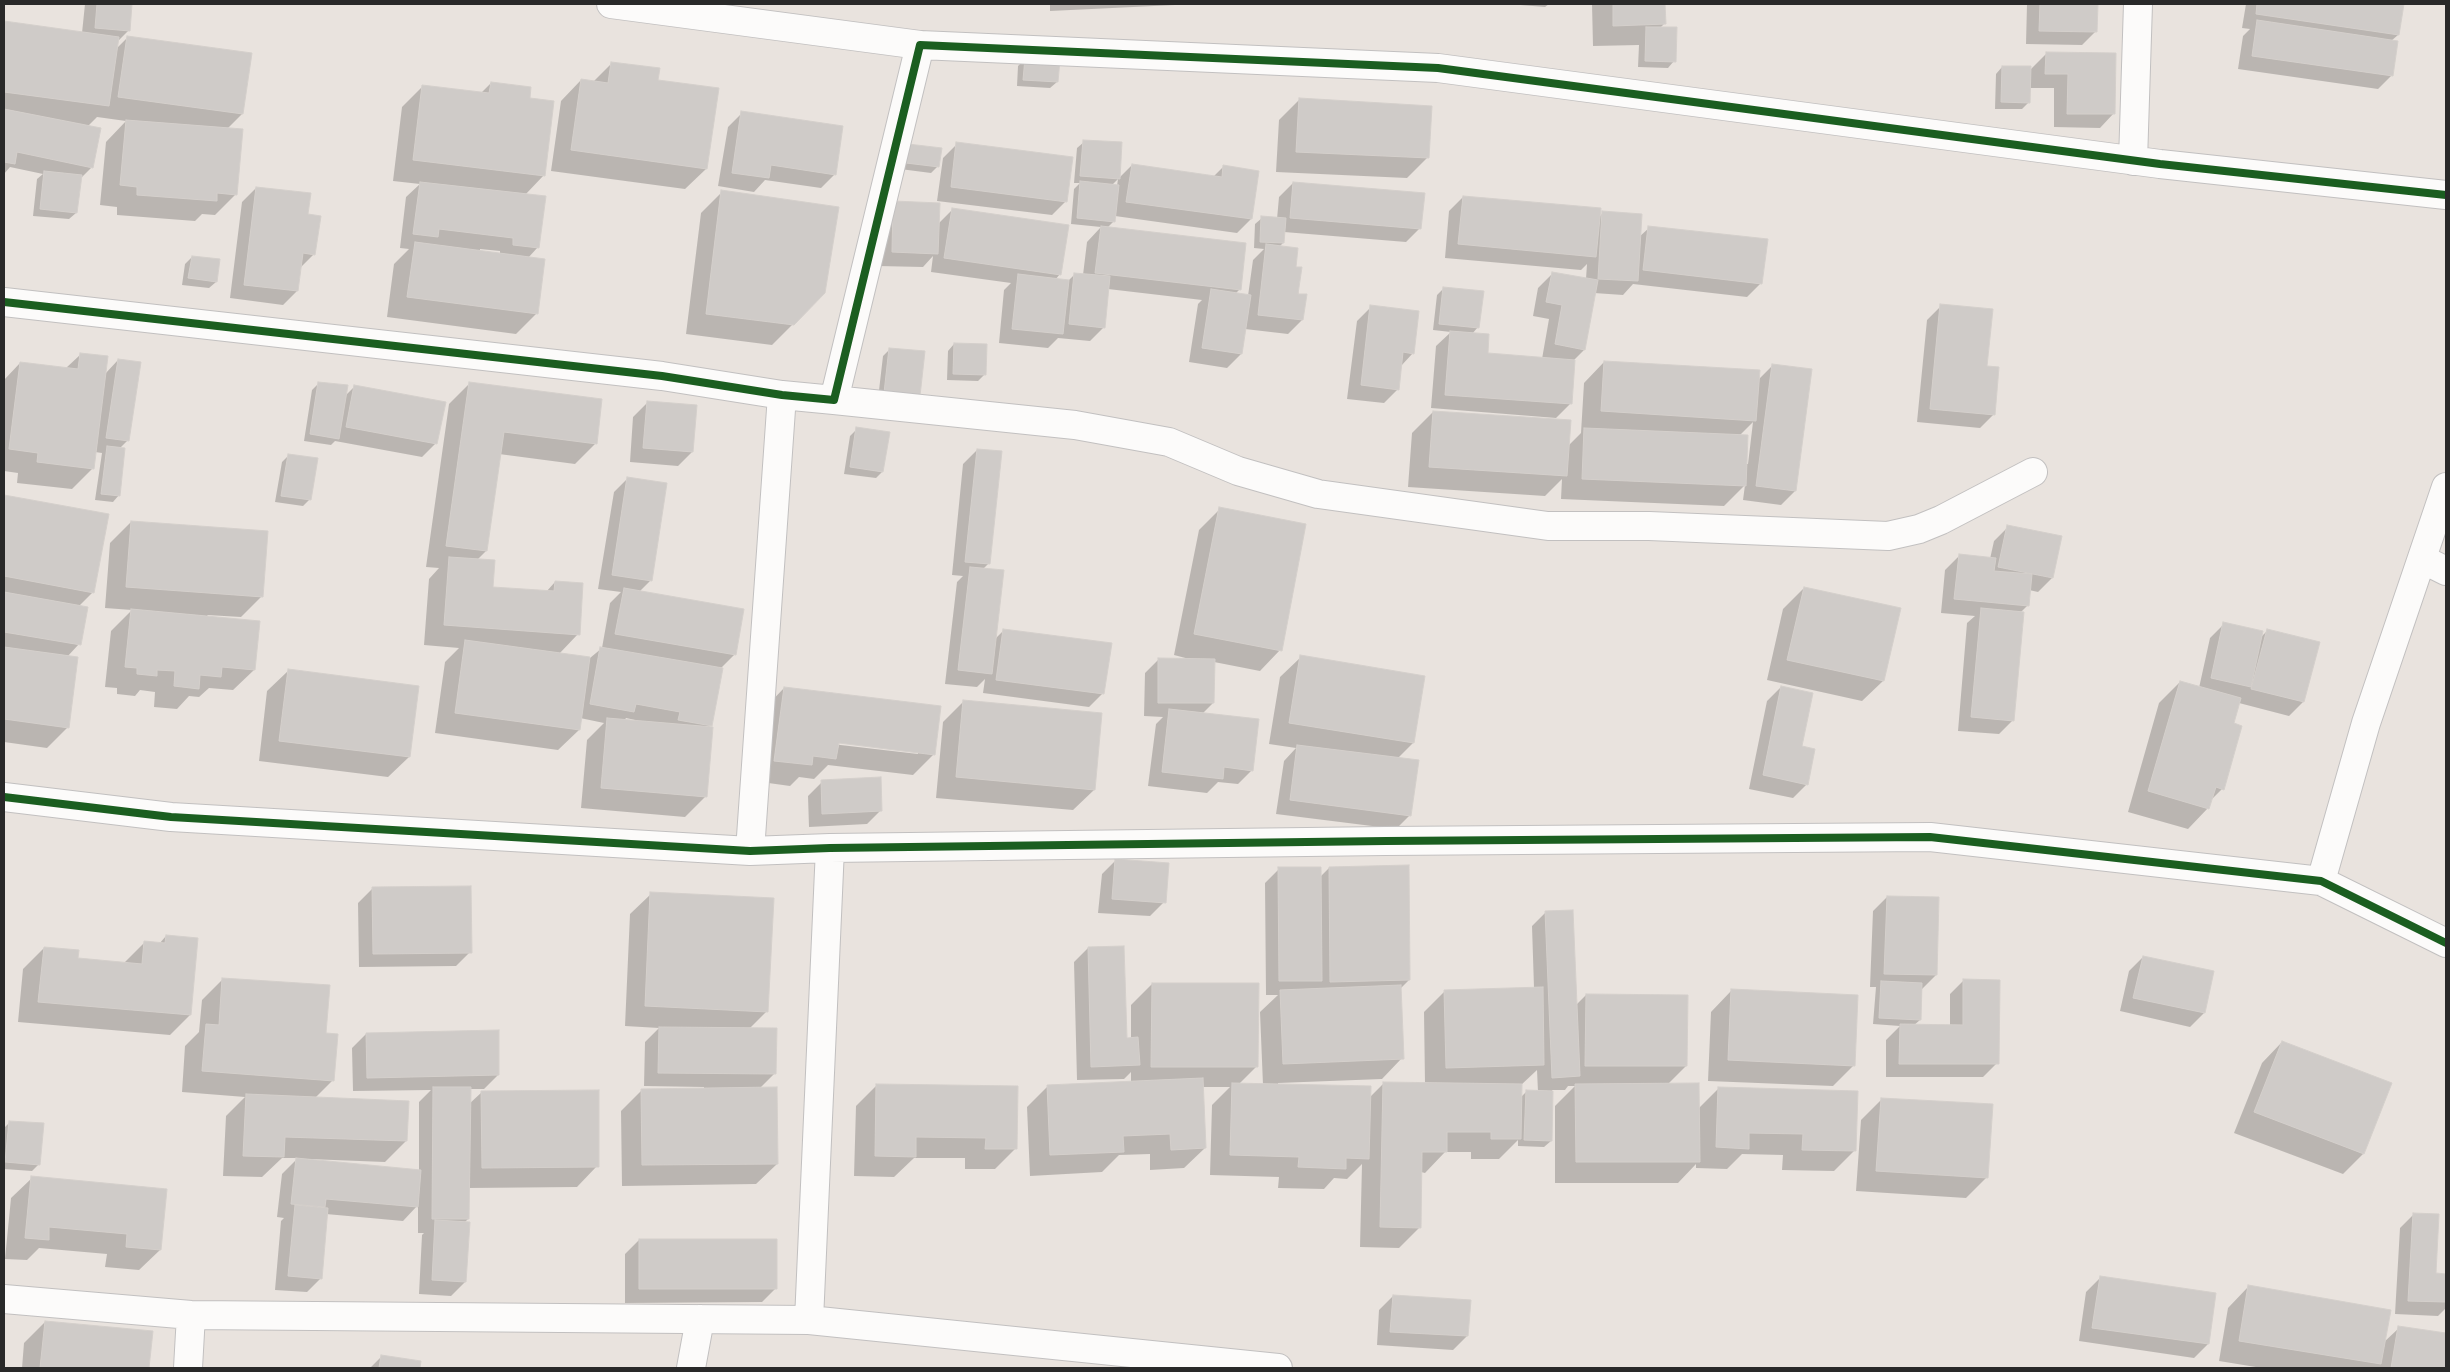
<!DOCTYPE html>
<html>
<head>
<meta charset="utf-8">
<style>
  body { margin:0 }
  #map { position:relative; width:2450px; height:1372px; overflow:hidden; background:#e9e3de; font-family:Lato,sans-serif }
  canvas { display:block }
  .frame { position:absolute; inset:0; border:5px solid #292929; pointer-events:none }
</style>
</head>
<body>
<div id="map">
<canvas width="2450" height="1372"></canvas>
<div class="frame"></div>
</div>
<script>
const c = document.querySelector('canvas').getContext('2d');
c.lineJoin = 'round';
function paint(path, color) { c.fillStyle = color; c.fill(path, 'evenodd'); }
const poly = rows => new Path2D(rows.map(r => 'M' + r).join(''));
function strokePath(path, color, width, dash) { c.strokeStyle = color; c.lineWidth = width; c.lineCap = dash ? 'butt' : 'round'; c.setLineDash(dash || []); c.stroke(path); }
paint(poly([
  [85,4,131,4,129,30,117,42,116,49,128,37,250,54,242,114,227,129,236,194,215,215,202,214,195,221,117,215,117,207,100,205,106,142,126,121,97,117,87,127,92,167,80,179,76,213,69,219,33,216,37,179,43,174,10,167,4,174,4,22,82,33],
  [1050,4,1196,4,1050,11],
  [1508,4,1549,4,1545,7],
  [1592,4,1664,4,1664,24,1660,28,1674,61,1668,68,1638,67,1639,45,1593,46],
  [2027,4,2097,4,2096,31,2082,45,2026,44],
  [2246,4,2403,4,2398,35,2391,41,2392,75,2378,89,2238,69,2243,36,2250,29,2242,28],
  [2046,54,2114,113,2100,128,2054,127,2054,88,2029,88,2029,102,2022,109,1995,109,1996,74,2002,67,2030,70],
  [1025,59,1057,82,1050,88,1017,86,1018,66],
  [612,63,706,169,685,189,551,171,561,101,581,80,593,82],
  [491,83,544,175,525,195,538,247,528,258,537,313,516,334,387,317,394,264,409,249,400,248,406,197,420,184,393,181,402,107,423,86,481,93],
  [480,249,500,251,500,254,480,251],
  [1299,100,1427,158,1407,178,1276,172,1279,120],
  [742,113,835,174,821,188,765,180,754,192,718,186,728,127],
  [1084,142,1118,179,1111,186,1117,186,1118,179,1132,165,1213,177,1224,166,1258,172,1251,219,1237,233,1115,216,1114,221,1107,228,1240,289,1235,294,1248,296,1253,260,1264,249,1254,248,1255,224,1262,218,1277,219,1279,197,1293,183,1420,228,1406,242,1284,232,1283,243,1279,247,1295,268,1302,320,1288,334,1245,329,1241,354,1227,368,1189,362,1198,304,1202,300,1108,289,1104,327,1090,341,1058,338,1048,348,999,343,1004,290,1011,283,931,272,933,256,923,267,878,266,894,203,938,224,953,209,1060,274,1055,280,1068,281,1074,275,1083,275,1087,242,1101,227,1071,224,1074,189,1080,183,1074,183,1077,148],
  [957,144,1066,201,1052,215,937,201,943,158],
  [902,153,938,166,931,173,900,169],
  [256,188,307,215,314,254,300,268,297,291,283,305,230,298,242,202],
  [722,192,793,324,772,345,686,334,701,213],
  [1463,197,1599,217,1603,213,1639,237,1649,228,1761,283,1747,297,1633,284,1623,295,1594,293,1584,350,1574,360,1570,404,1556,418,1431,408,1436,346,1451,332,1433,330,1437,295,1444,288,1478,327,1472,334,1486,355,1542,359,1549,319,1533,316,1538,288,1552,274,1586,279,1587,264,1581,270,1445,258,1449,211],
  [192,257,216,282,209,288,182,285,185,264],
  [1941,306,1986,368,1994,414,1980,428,1917,422,1927,320],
  [1371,307,1413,353,1401,366,1398,389,1384,403,1347,399,1357,321],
  [954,344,985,374,978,381,947,380,948,351],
  [890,349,923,352,878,399,883,356],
  [80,355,105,374,118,360,128,440,119,449,119,495,113,502,95,500,102,453,95,452,93,468,72,489,17,483,18,473,4,471,4,380,20,363,66,368],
  [1604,362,1758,380,1773,365,1810,370,1795,491,1781,505,1743,500,1745,485,1724,506,1561,499,1562,479,1545,496,1408,487,1412,433,1433,412,1568,446,1581,433,1584,383],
  [1753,422,1748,464,1746,464,1739,436],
  [319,383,345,396,354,387,436,443,422,457,335,441,331,445,304,441,312,390],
  [470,383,595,444,575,464,499,454,486,551,477,560,492,588,546,592,555,582,578,634,559,654,590,658,602,648,610,603,621,592,598,589,614,492,628,478,650,581,639,592,735,654,721,668,711,725,708,728,706,796,685,817,581,808,587,740,604,723,580,718,579,730,558,750,435,733,445,662,459,648,424,645,429,579,439,568,426,567,449,404],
  [626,718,635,720,635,722,624,721],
  [647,403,692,452,678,466,630,462,633,417],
  [857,429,882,472,876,478,844,474,850,436],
  [977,450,989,563,983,569,995,639,1004,630,1103,693,1089,707,983,693,985,679,977,687,945,684,957,582,963,576,952,575,963,464],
  [289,455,310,499,303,506,275,502,282,462],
  [4,496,107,515,93,592,79,606,79,644,67,657,68,727,47,748,4,742],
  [1220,509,1280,650,1260,671,1214,662,1213,703,1202,714,1252,770,1238,784,1218,782,1207,793,1148,786,1156,724,1163,717,1144,716,1145,673,1159,659,1193,660,1174,655,1199,530],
  [131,522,261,597,241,617,207,615,254,670,233,690,209,688,199,697,189,696,177,709,154,707,155,692,140,690,135,696,117,694,117,688,105,687,111,631,132,610,105,608,110,543],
  [2008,527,2052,578,2038,592,2029,590,2028,605,2020,613,2013,720,1999,734,1958,731,1967,623,1975,616,1941,613,1945,570,1959,556,1990,559,1994,541],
  [1804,588,1883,681,1862,701,1767,680,1783,609],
  [2224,624,2261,637,2268,630,2303,702,2289,716,2239,703,2232,724,2222,789,2210,801,2208,808,2188,829,2128,812,2159,703,2180,682,2199,688,2210,638],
  [1301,657,1413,743,1397,759,1410,815,1396,829,1276,814,1284,761,1296,748,1269,744,1280,677],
  [288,671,409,757,388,777,259,761,267,691],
  [1781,687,1800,747,1807,784,1793,798,1749,789,1767,701],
  [784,688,934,754,913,775,828,765,814,779,799,777,790,786,754,781,764,709],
  [832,741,918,752,918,754,832,744],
  [964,701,1094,790,1073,810,936,798,943,722],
  [822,782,881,810,867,824,809,827,808,796],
  [1116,860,1164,902,1150,916,1098,913,1102,874],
  [1329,868,1409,980,1400,989,1402,1058,1382,1079,1278,1083,1278,1085,1370,1097,1384,1083,1425,1084,1424,1012,1445,991,1534,988,1532,926,1546,912,1576,1005,1586,995,1686,1066,1667,1085,1698,1109,1719,1088,1855,1150,1834,1171,1782,1170,1783,1155,1742,1154,1727,1169,1696,1168,1696,1164,1678,1183,1555,1183,1555,1106,1575,1086,1568,1086,1565,1090,1552,1090,1551,1141,1544,1147,1518,1146,1518,1140,1499,1159,1471,1159,1471,1152,1445,1152,1425,1173,1421,1172,1420,1227,1399,1248,1360,1247,1362,1164,1347,1179,1334,1178,1324,1189,1278,1188,1279,1177,1210,1175,1212,1105,1230,1087,1202,1087,1205,1148,1184,1168,1150,1170,1150,1154,1119,1155,1102,1172,1030,1176,1027,1107,1047,1087,1131,1083,1131,1072,1124,1079,1077,1080,1074,962,1088,948,1126,1039,1131,1039,1131,1005,1152,984,1257,1066,1239,1084,1263,1085,1260,1012,1278,995,1266,995,1265,883,1279,869,1319,878],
  [1537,1070,1538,1092,1526,1092,1520,1098,1520,1086],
  [372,889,470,952,456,966,359,967,358,903],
  [651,894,767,1011,749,1029,775,1073,760,1088,777,1164,756,1184,622,1186,621,1111,642,1090,704,1089,704,1087,644,1086,645,1042,659,1028,625,1026,630,914],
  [1887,897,1936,975,1922,989,1920,1020,1913,1026,1950,1026,1950,994,1964,980,1997,1063,1983,1077,1886,1077,1886,1040,1900,1026,1873,1024,1876,987,1870,987,1873,911],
  [166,936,190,1015,170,1035,18,1022,23,969,44,948,76,960,123,964,144,943,159,944],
  [2143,957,2204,1013,2190,1027,2120,1011,2129,971],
  [223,979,324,1035,332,1081,315,1098,406,1141,385,1162,308,1159,308,1161,419,1171,419,1102,431,1090,353,1091,352,1048,366,1034,498,1075,484,1089,469,1089,469,1104,482,1092,597,1166,577,1187,468,1188,468,1219,464,1223,465,1282,451,1296,419,1294,422,1235,424,1233,418,1233,418,1205,403,1221,326,1214,321,1278,307,1292,275,1290,281,1221,284,1218,277,1217,282,1174,298,1158,282,1158,262,1177,223,1176,226,1116,245,1097,182,1092,185,1046,199,1032,202,1000],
  [1731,991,1854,1065,1833,1086,1708,1081,1711,1012],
  [2282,1042,2363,1154,2343,1174,2234,1133,2262,1063],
  [876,1086,1016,1148,995,1169,965,1169,965,1158,914,1158,894,1177,854,1176,856,1106],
  [1882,1099,1987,1177,1966,1198,1856,1191,1861,1120],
  [10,1122,39,1164,32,1171,4,1169,4,1128],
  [32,1178,160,1250,139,1270,105,1267,107,1254,39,1248,27,1260,5,1259,11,1198],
  [2414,1214,2434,1275,2446,1275,2446,1308,2438,1316,2395,1314,2400,1228],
  [639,1240,776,1288,762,1302,625,1303,625,1254],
  [2100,1278,2215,1294,2208,1344,2194,1358,2079,1341,2086,1292],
  [2248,1287,2383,1343,2399,1328,2446,1335,2446,1368,2262,1368,2219,1361,2228,1308],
  [1393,1296,1467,1336,1453,1350,1377,1345,1379,1310],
  [45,1322,151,1332,147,1368,22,1368,24,1343],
  [382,1356,420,1362,419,1368,370,1368]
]), '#0003');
const building = poly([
  [97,4,132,4,130,31,95,28,97,4],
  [1613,4,1665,4,1666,24,1613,26,1613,4],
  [2040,4,2098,4,2097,32,2039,31,2040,4],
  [2257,4,2404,4,2399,35,2256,14,2257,4],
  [2257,20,2398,41,2393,76,2252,56,2257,20],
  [4,21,119,37,109,106,4,92,4,21],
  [1646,27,1677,27,1676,62,1645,61,1646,27],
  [127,36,252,53,243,114,118,97,127,36],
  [2046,52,2116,53,2115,114,2067,114,2068,74,2045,74,2046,52],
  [1025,58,1060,60,1058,82,1023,80,1025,58],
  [611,62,660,68,658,80,719,88,707,169,571,150,581,79,608,83,611,62],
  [2002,66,2031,66,2030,103,2001,102,2002,66],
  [491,82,531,87,530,98,554,101,545,176,413,160,422,85,489,93,491,82],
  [1299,98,1432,106,1429,158,1296,152,1299,98],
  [4,109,101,128,93,168,17,152,15,164,4,162,4,109],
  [741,111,843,126,836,175,771,165,769,178,732,173,741,111],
  [126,120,243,129,237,195,217,193,217,201,137,195,137,187,120,185,126,120],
  [1083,140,1122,142,1120,179,1080,176,1083,140],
  [956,142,1073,157,1067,202,951,187,956,142],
  [908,144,942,148,939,167,906,163,908,144],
  [1132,164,1222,177,1223,165,1259,171,1252,219,1126,202,1132,164],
  [44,171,82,175,77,213,40,209,44,171],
  [1080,181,1119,185,1115,222,1077,218,1080,181],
  [420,182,546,196,539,248,513,245,513,238,439,229,438,237,413,234,420,182],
  [1293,182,1425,193,1421,229,1290,218,1293,182],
  [256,187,311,193,308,214,321,216,315,255,303,253,298,291,244,285,256,187],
  [721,190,839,207,825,293,794,325,706,314,721,190],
  [1463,196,1601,208,1596,257,1458,244,1463,196],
  [893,201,940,203,938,254,892,252,893,201],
  [952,208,1069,225,1061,275,944,258,952,208],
  [1602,211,1642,214,1638,281,1598,279,1602,211],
  [1261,216,1286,218,1284,243,1260,242,1261,216],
  [1101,226,1246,243,1241,290,1095,273,1101,226],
  [1648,226,1768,239,1762,284,1643,270,1648,226],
  [415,242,545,259,538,314,407,297,415,242],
  [1266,244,1298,248,1296,267,1302,267,1298,294,1307,294,1303,320,1258,315,1266,244],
  [192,256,220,259,217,282,188,278,192,256],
  [1552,272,1598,280,1585,350,1555,344,1562,305,1546,302,1552,272],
  [1074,273,1110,276,1105,328,1069,324,1074,273],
  [1018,274,1069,280,1063,334,1012,329,1018,274],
  [1443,287,1484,291,1479,328,1439,324,1443,287],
  [1211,289,1251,295,1242,354,1202,348,1211,289],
  [1940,304,1993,309,1987,366,1999,367,1995,415,1930,409,1940,304],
  [1370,305,1419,311,1414,354,1403,352,1399,390,1361,385,1370,305],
  [1450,331,1489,334,1488,353,1575,360,1572,404,1445,395,1450,331],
  [954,343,987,344,986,375,953,374,954,343],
  [889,348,925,351,920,396,884,393,889,348],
  [80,353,108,356,94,469,37,462,38,453,9,449,20,362,78,369,80,353],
  [118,359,141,362,129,441,106,438,118,359],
  [1604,361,1760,370,1756,421,1601,411,1604,361],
  [1772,364,1812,369,1796,491,1756,486,1772,364],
  [318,382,348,385,339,439,310,434,318,382],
  [469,382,602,399,597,444,504,432,487,551,446,546,469,382],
  [354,385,446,402,437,444,346,427,354,385],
  [647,401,697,405,693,452,643,448,647,401],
  [1433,411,1571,420,1567,476,1429,467,1433,411],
  [856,427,890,432,883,472,850,467,856,427],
  [1584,428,1748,435,1746,486,1582,479,1584,428],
  [107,446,125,448,120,496,101,494,107,446],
  [977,449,1002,451,990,564,965,562,977,449],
  [288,454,318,458,311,500,281,496,288,454],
  [627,477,667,483,652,581,612,575,627,477],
  [4,495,109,514,94,593,4,576,4,495],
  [1219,507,1306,524,1282,651,1194,634,1219,507],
  [131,521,268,531,263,597,126,587,131,521],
  [2007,525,2062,536,2053,578,1998,567,2007,525],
  [1959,554,1996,558,1994,571,2032,574,2029,606,1954,599,1959,554],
  [449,557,495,560,493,587,554,591,555,581,583,583,580,635,444,625,449,557],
  [970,567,1004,570,992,674,958,670,970,567],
  [1804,587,1901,608,1884,681,1787,660,1804,587],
  [624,588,744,609,736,655,615,634,624,588],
  [4,592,88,607,81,645,4,632,4,592],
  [1981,608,2024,612,2014,721,1971,717,1981,608],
  [131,609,260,621,255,670,222,667,221,677,200,675,199,689,174,686,175,671,157,670,157,676,137,674,137,668,125,667,131,609],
  [2223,622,2263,631,2251,687,2211,678,2223,622],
  [1003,629,1112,643,1104,694,996,680,1003,629],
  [2267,629,2320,642,2304,702,2251,689,2267,629],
  [465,640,590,657,580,730,455,713,465,640],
  [4,647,78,657,69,728,4,719,4,647],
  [600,647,723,668,712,726,678,720,680,712,636,704,634,712,590,704,600,647],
  [1300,655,1425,676,1414,743,1289,723,1300,655],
  [1158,658,1215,659,1214,703,1158,703,1158,658],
  [288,669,419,686,410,757,279,741,288,669],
  [2180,681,2241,698,2234,723,2242,726,2224,790,2216,787,2209,809,2148,791,2180,681],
  [1781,686,1813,693,1802,746,1815,749,1808,785,1763,775,1781,686],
  [784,687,941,706,935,755,839,743,836,759,813,756,812,765,774,761,784,687],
  [963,700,1102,713,1095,790,956,777,963,700],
  [1169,709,1259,719,1253,771,1224,767,1223,779,1162,772,1169,709],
  [607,718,713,727,707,797,601,788,607,718],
  [1297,745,1419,760,1411,816,1290,800,1297,745],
  [881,777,882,811,822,814,821,780,881,777],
  [1115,859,1169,863,1166,903,1112,899,1115,859],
  [1409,865,1410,980,1330,982,1329,867,1409,865],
  [1278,867,1321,867,1322,981,1279,981,1278,867],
  [471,886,472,953,373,954,372,887,471,886],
  [650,892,774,898,768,1012,645,1006,650,892],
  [1887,896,1939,897,1937,975,1884,974,1887,896],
  [1573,910,1580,1076,1552,1078,1545,911,1573,910],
  [166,935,198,938,191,1015,38,1002,44,947,79,950,78,958,142,964,144,941,165,943,166,935],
  [1124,946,1127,1038,1138,1037,1140,1065,1091,1067,1088,947,1124,946],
  [2143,956,2214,971,2205,1013,2133,998,2143,956],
  [222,978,330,985,326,1033,338,1034,334,1081,202,1071,206,1024,219,1025,222,978],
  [1963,979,2000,980,1999,1064,1899,1064,1900,1024,1963,1025,1963,979],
  [1881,981,1922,983,1921,1020,1879,1018,1881,981],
  [1152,983,1259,983,1258,1067,1151,1067,1152,983],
  [1401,985,1404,1059,1283,1064,1280,990,1401,985],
  [1543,987,1544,1065,1446,1068,1444,990,1543,987],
  [1731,989,1858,995,1855,1066,1728,1060,1731,989],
  [1586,994,1688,995,1687,1066,1585,1066,1586,994],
  [659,1027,777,1028,776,1074,658,1073,659,1027],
  [499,1030,499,1075,367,1078,366,1033,499,1030],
  [2282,1041,2392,1083,2364,1154,2254,1112,2282,1041],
  [1203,1078,1206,1148,1171,1150,1170,1134,1123,1136,1124,1152,1050,1155,1047,1085,1203,1078],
  [1383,1082,1522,1084,1521,1139,1491,1139,1491,1132,1447,1132,1447,1152,1422,1152,1421,1228,1380,1227,1383,1082],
  [1232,1083,1371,1086,1369,1159,1346,1158,1346,1169,1298,1167,1299,1157,1230,1155,1232,1083],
  [1699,1083,1700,1162,1576,1162,1575,1084,1699,1083],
  [876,1084,1018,1086,1017,1149,985,1149,986,1138,916,1137,916,1157,875,1156,876,1084],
  [433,1087,471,1087,469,1219,432,1219,433,1087],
  [777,1087,778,1164,642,1165,641,1089,777,1087],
  [1718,1087,1858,1091,1856,1151,1802,1150,1803,1134,1749,1133,1749,1149,1716,1147,1718,1087],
  [599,1090,599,1167,482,1168,481,1091,599,1090],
  [1526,1090,1553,1091,1552,1141,1524,1140,1526,1090],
  [246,1094,409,1101,407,1141,285,1137,284,1157,243,1156,246,1094],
  [1881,1098,1993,1104,1988,1178,1876,1171,1881,1098],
  [9,1121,44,1123,40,1165,5,1162,9,1121],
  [296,1158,421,1170,418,1207,326,1199,325,1207,291,1204,296,1158],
  [31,1176,167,1189,161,1250,126,1247,127,1234,49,1227,49,1240,25,1238,31,1176],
  [295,1205,328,1208,322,1279,288,1276,295,1205],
  [2413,1213,2439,1214,2436,1273,2446,1274,2446,1302,2408,1301,2413,1213],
  [435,1220,470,1222,466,1282,432,1280,435,1220],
  [639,1239,777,1239,777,1289,639,1289,639,1239],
  [2100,1276,2216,1293,2209,1344,2092,1328,2100,1276],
  [2248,1285,2391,1310,2381,1364,2239,1341,2248,1285],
  [1393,1295,1471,1300,1468,1336,1390,1332,1393,1295],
  [45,1321,153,1331,149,1368,40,1368,45,1321],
  [2398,1326,2446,1333,2446,1368,2391,1368,2398,1326],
  [381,1355,421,1361,420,1368,379,1368,381,1355]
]);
paint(building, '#cfcbc8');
strokePath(building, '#d4cfcb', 1);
const minor = poly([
  [611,4,920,45],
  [2133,161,2138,4],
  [4,302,662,376,782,395,834,400,920,45,1438,68,2160,164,2446,195],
  [834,400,1075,425,1169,442,1238,471,1318,494,1548,526,1649,526,1888,536,1919,529,1941,520,2033,472],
  [2422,559,2446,571],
  [4,797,171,817,750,851,830,848,1386,841,1930,837,2321,881,2446,943],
  [750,851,782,395],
  [2321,881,2366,723,2446,487],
  [4,1299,191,1315,809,1320,1278,1368],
  [809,1320,830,848],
  [188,1368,191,1315],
  [691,1368,700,1319]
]);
strokePath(minor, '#c2c0c0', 30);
strokePath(minor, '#fcfbfa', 28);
strokePath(poly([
  [4,302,662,376,782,395,834,400,920,45,1438,68,2160,164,2446,195],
  [4,797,171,817,750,851,830,848,1386,841,1930,837,2321,881,2446,943]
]), '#1b5e20', 8);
</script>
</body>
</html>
